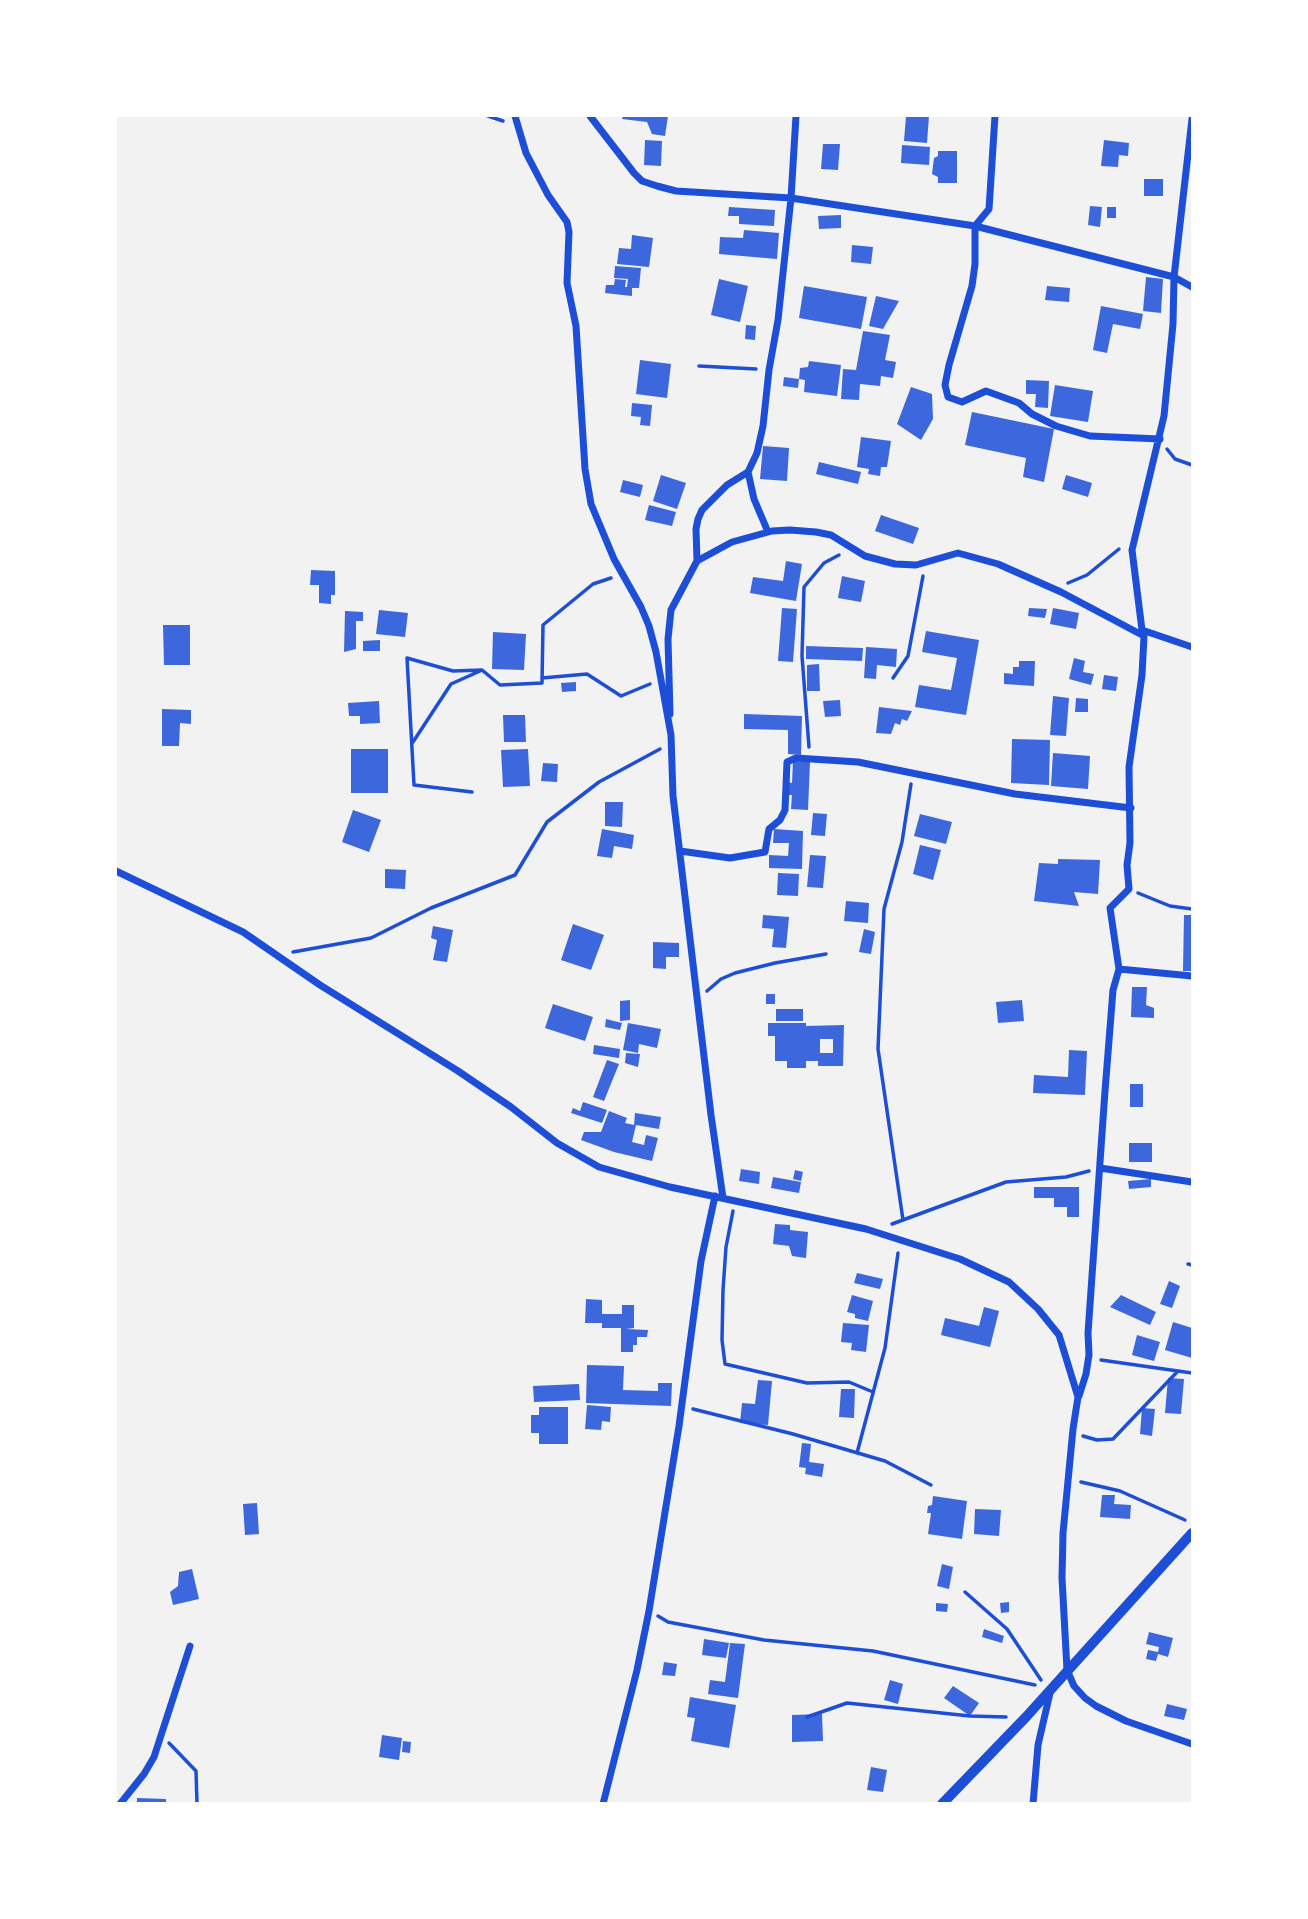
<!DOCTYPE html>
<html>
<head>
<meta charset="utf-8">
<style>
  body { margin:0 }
  #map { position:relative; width:1308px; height:1919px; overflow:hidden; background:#f2f2f2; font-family:Mulish,sans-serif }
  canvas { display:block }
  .frame { position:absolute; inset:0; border:117px solid #fff; pointer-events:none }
</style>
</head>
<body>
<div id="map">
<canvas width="1308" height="1919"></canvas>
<div class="frame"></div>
</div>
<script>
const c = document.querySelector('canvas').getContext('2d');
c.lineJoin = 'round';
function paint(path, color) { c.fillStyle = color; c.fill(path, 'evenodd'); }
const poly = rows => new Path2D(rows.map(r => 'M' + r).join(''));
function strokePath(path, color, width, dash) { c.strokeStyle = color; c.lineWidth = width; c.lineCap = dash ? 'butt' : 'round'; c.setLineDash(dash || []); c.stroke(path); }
paint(poly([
  [623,116,668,116,665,136,652,134,647,122,622,119],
  [906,116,929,116,927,143,904,141],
  [645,140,662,141,661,166,644,165],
  [1104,140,1129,143,1128,156,1119,155,1118,167,1101,166],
  [823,144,840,144,838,170,821,169],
  [902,145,930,147,929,165,901,163],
  [938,151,957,151,957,183,938,183,938,177,932,174,934,158,938,156],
  [1144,179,1163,179,1163,196,1144,196],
  [1090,206,1102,207,1100,227,1088,225],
  [729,207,775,210,774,226,739,224,739,216,728,216],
  [1107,207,1116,207,1116,218,1107,218],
  [841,215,841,228,819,229,818,216],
  [744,230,779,233,777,259,719,254,720,237,743,238],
  [632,235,653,238,649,267,617,264,619,248,631,249],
  [852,245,873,247,871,264,851,262],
  [615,266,641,268,639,288,632,288,632,296,605,293,606,285,614,285,615,279,626,280,625,287,627,287,628,279,614,278],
  [1146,277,1163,279,1161,313,1143,311],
  [719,279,748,286,740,322,711,315],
  [804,286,867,297,861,329,799,318],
  [1047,286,1070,288,1069,302,1045,300],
  [876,296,899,301,883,329,869,326],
  [1101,306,1143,314,1140,329,1113,324,1107,353,1093,350],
  [746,325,756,326,755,340,745,339],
  [863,331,890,335,885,360,896,362,893,378,881,376,880,386,860,384,859,400,841,399,843,369,856,370],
  [640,360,671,364,667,398,636,394],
  [809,361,841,365,837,396,804,392,805,380,799,379,800,368,808,367],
  [784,377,799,379,798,388,783,386],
  [1026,380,1049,381,1048,408,1035,407,1036,394,1026,394],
  [1055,385,1093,391,1088,422,1050,416],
  [911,387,932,394,933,419,921,440,897,424],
  [632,403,652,405,650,426,640,425,641,417,631,416],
  [972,412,1054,429,1044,482,1023,477,1026,458,965,445],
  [861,437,891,441,887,467,881,467,880,476,868,474,869,469,857,467],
  [763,446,789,448,787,481,760,479],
  [819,462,861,472,858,484,816,474],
  [661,475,686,483,677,509,653,501],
  [1066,475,1092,483,1088,497,1062,489],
  [623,480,643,485,640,497,620,492],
  [649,505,676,512,672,526,645,520],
  [881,515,919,528,913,544,875,531],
  [786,561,802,564,796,601,750,593,753,577,783,581],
  [311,570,335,571,335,595,331,595,331,604,319,603,319,585,310,585],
  [842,576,865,581,861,602,838,598],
  [782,608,797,609,793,662,778,661],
  [1029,608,1047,609,1045,618,1028,616],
  [1053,608,1079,613,1076,629,1050,624],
  [379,610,408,613,405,637,376,634],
  [345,611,363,612,363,621,356,621,356,649,344,652],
  [163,625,190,625,190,665,164,665],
  [926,631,979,640,966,715,915,707,919,685,951,690,957,658,922,652],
  [493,632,526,634,524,670,492,669],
  [380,640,380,651,363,651,363,641],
  [806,646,863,648,862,661,806,659],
  [866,647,897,649,896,667,877,665,876,679,864,678],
  [1074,658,1085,661,1083,672,1094,674,1091,685,1069,679],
  [1019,661,1035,661,1034,686,1004,684,1004,673,1013,674,1013,667,1019,667],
  [819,664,820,691,807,691,807,665],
  [1104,675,1118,677,1116,691,1102,689],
  [576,682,576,691,562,692,561,683],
  [1053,696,1069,698,1066,736,1050,735],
  [1076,698,1088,699,1088,712,1075,712],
  [840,700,841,716,825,717,823,701],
  [379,701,380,723,360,724,360,716,349,716,348,703],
  [879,707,912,711,907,721,902,719,900,725,895,723,891,734,876,733],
  [162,709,191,710,191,724,180,723,179,746,162,746],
  [744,714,802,716,801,755,788,754,788,730,744,729],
  [503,715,525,715,526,742,504,742],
  [1012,739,1050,740,1049,785,1011,783],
  [351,749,388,749,388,793,351,793],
  [528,749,530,786,503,787,501,750],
  [1053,753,1090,756,1088,789,1051,786],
  [793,761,810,762,808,810,791,809,792,795,788,795,788,782,792,783],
  [543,763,558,764,557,782,541,781],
  [605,802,623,802,622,827,605,826],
  [353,810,381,820,369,852,342,842],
  [813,813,827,814,825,836,811,835],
  [920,814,952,822,946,844,914,836],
  [602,829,634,835,632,849,614,846,612,858,597,856],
  [774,829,803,831,802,869,769,868,769,855,788,856,789,843,773,843],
  [920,845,941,850,933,880,913,874],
  [810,855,826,856,823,888,807,887],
  [1058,859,1100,860,1098,894,1074,892,1079,906,1034,901,1039,863,1058,864],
  [385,869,406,870,405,889,385,888],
  [778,873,799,874,798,896,777,895],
  [846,901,869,903,868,923,844,921],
  [763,915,789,917,786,948,772,947,774,929,762,928],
  [1184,915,1192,915,1192,971,1183,971],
  [573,924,604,935,591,970,561,960],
  [433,926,453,930,447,962,433,960,437,940,431,938],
  [864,929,875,932,871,954,859,952],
  [653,942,679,943,679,957,666,957,666,969,653,968],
  [1132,987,1147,987,1146,1005,1154,1008,1154,1018,1131,1017],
  [766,994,775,994,775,1004,766,1004],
  [630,1000,630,1020,620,1021,620,1001],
  [1022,1000,1024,1021,998,1023,996,1002],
  [553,1004,593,1017,585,1041,545,1028],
  [776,1009,803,1009,803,1021,776,1021],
  [606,1019,622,1023,620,1030,605,1027],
  [628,1023,661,1029,657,1048,639,1044,638,1053,623,1050],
  [768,1023,806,1023,806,1026,844,1025,843,1066,818,1066,818,1061,806,1061,806,1068,787,1068,787,1061,775,1061,775,1036,768,1036],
  [820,1039,833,1039,833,1053,820,1053],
  [594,1045,620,1049,619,1058,593,1054],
  [1069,1050,1087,1051,1085,1095,1033,1093,1034,1075,1068,1077],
  [626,1053,640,1054,638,1067,625,1063],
  [607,1060,619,1064,604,1101,593,1097],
  [1130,1084,1143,1084,1143,1107,1130,1107],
  [583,1102,607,1110,602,1123,571,1113,573,1108,580,1111],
  [609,1111,627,1118,625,1123,634,1125,635,1113,661,1117,659,1129,636,1125,632,1142,644,1145,646,1135,658,1138,652,1161,614,1152,581,1140,584,1132,601,1132],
  [1129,1143,1152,1143,1152,1162,1129,1162],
  [741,1169,760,1172,759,1184,739,1181],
  [795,1170,803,1172,801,1181,793,1179],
  [773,1177,801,1182,799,1193,771,1188],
  [1151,1179,1151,1187,1129,1189,1128,1181],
  [1034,1187,1079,1187,1079,1217,1067,1217,1067,1207,1054,1207,1054,1198,1034,1198],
  [775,1224,790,1225,790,1230,808,1232,806,1258,792,1256,789,1246,773,1244],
  [857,1273,883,1279,880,1289,854,1283],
  [1169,1281,1180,1286,1172,1308,1160,1304],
  [852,1295,873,1301,868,1321,855,1318,855,1314,847,1312],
  [1121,1295,1156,1312,1150,1325,1110,1307],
  [586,1299,602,1300,602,1314,622,1314,622,1305,634,1305,634,1328,626,1329,648,1330,647,1337,637,1337,637,1345,633,1345,633,1352,621,1352,621,1328,602,1328,602,1323,585,1323],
  [984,1307,999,1311,990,1347,941,1335,945,1318,979,1326],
  [1173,1322,1192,1328,1192,1358,1165,1350],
  [843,1323,869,1325,866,1352,851,1350,852,1343,841,1342],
  [1137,1335,1160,1342,1154,1361,1132,1355],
  [587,1365,624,1366,623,1390,658,1391,658,1383,672,1383,671,1406,586,1403],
  [1168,1378,1184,1379,1181,1414,1165,1413],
  [758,1380,772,1381,768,1425,740,1423,742,1403,755,1404],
  [579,1384,580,1400,534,1402,533,1386],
  [841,1389,855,1389,854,1418,839,1417],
  [587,1405,611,1407,610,1422,602,1421,601,1430,585,1429],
  [539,1407,568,1407,568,1444,539,1444,539,1433,531,1433,531,1415,539,1415],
  [1142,1408,1155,1409,1152,1436,1140,1434],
  [802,1443,811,1444,809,1462,824,1464,822,1477,805,1474,806,1468,799,1467],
  [1102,1495,1115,1495,1114,1504,1131,1505,1130,1519,1100,1517],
  [933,1496,967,1501,962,1539,928,1534,931,1513,927,1513,928,1506,932,1505],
  [257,1503,259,1534,245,1535,243,1504],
  [975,1509,1001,1510,999,1536,974,1534],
  [942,1564,953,1567,949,1589,937,1586],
  [192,1569,199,1599,173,1605,170,1592,178,1586,179,1572],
  [1009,1602,1009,1612,1001,1613,1000,1603],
  [936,1603,948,1604,947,1612,936,1611],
  [984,1629,1004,1636,1002,1643,982,1637],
  [1149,1632,1173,1638,1168,1657,1158,1654,1156,1661,1146,1659,1148,1650,1158,1652,1159,1647,1146,1644],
  [704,1639,729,1643,726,1658,702,1655],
  [730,1643,745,1644,738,1698,708,1694,710,1680,725,1682],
  [664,1662,677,1664,675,1676,662,1675],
  [890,1680,903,1684,898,1704,884,1700],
  [953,1686,979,1703,970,1716,944,1698],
  [690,1697,736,1705,729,1748,691,1741,695,1718,687,1717],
  [1167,1704,1187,1709,1184,1720,1164,1716],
  [822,1714,823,1741,792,1742,792,1715],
  [382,1735,402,1738,399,1760,379,1757],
  [403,1741,411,1742,410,1753,402,1752],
  [871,1767,887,1770,883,1792,867,1790],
  [137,1798,166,1799,166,1804,137,1804]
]), '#3d67dc');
strokePath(poly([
  [488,116,503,121],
  [699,366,756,369],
  [1167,449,1175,459,1192,465],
  [1068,583,1087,575,1119,549],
  [542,678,587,674,621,696,650,684],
  [893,678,908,656,923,576],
  [413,742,451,684,480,671],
  [809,747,802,656,804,587,824,563,839,555],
  [472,792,414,785,407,658,453,671,482,670,500,685,542,683,543,625,593,584,611,578],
  [1138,893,1170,906,1192,909],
  [293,952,371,938,431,908,515,875,547,822,599,782,660,749],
  [707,991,721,979,735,973,775,963,826,954],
  [733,1211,726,1247,723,1290,722,1340,725,1364,807,1383,849,1382,873,1392],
  [903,1220,878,1049,884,909,902,842,911,784],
  [892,1224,1006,1182,1066,1177,1089,1171],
  [1188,1264,1192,1265],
  [1101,1360,1192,1373],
  [693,1409,793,1434,885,1461,931,1485],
  [1083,1436,1097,1440,1113,1439,1178,1371],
  [857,1453,885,1348,898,1253],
  [1081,1482,1120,1491,1185,1520],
  [965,1592,1007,1629,1041,1680],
  [658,1616,668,1622,764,1640,873,1651,1035,1685],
  [807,1717,847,1703,970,1716,1006,1717],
  [169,1743,196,1771,197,1804]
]), '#1d4ed8', 3.5);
strokePath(poly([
  [515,116,526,153,548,195,567,222,569,232,567,283,576,326,585,469,591,504,614,559,641,607,649,626,656,652,671,735,673,796,711,1115,723,1198],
  [590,116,634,173,642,181,657,186,676,191,791,198,975,226,1174,277,1192,287],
  [995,116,989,209,975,226,975,264,972,286,949,365,945,385,948,397,962,402,986,391,1019,403,1032,414,1056,426,1090,436,1160,439],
  [1192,119,1174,277,1173,324,1164,416,1132,550,1142,630,1192,647],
  [748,472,754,499,768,532],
  [697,561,732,542,772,531,790,530,816,532,831,535,865,556,895,564,916,565,958,553,998,564,1061,592,1144,636,1143,634],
  [670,714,668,639,671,610,697,561,696,529,698,519,702,510,727,485,748,472,757,453,763,426,769,370,778,320,791,198,796,116],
  [680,851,730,858,765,852,769,829,780,820,785,810,787,762,796,758,858,762,1015,794,1131,808],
  [116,871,243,932,320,985,458,1071,511,1107,557,1143,599,1167,670,1187,866,1229,960,1259,1009,1282,1038,1309,1059,1335,1078,1397,1073,1429,1063,1533,1062,1578,1067,1670,1074,1686,1085,1698,1096,1706,1126,1721,1192,1744],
  [1119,969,1192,976],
  [1100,1168,1192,1182],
  [1079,1396,1086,1374,1089,1355,1088,1333,1105,1091,1113,990,1119,969,1110,908,1129,889,1127,865,1130,843,1129,767,1142,675,1144,636],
  [120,1804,144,1774,154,1757,190,1646],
  [603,1804,637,1670,649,1611,679,1426,701,1261,715,1196],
  [1033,1804,1038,1745,1050,1693]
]), '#1d4ed8', 7);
strokePath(poly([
  [942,1804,1026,1717,1192,1533]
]), '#1d4ed8', 10);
</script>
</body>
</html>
